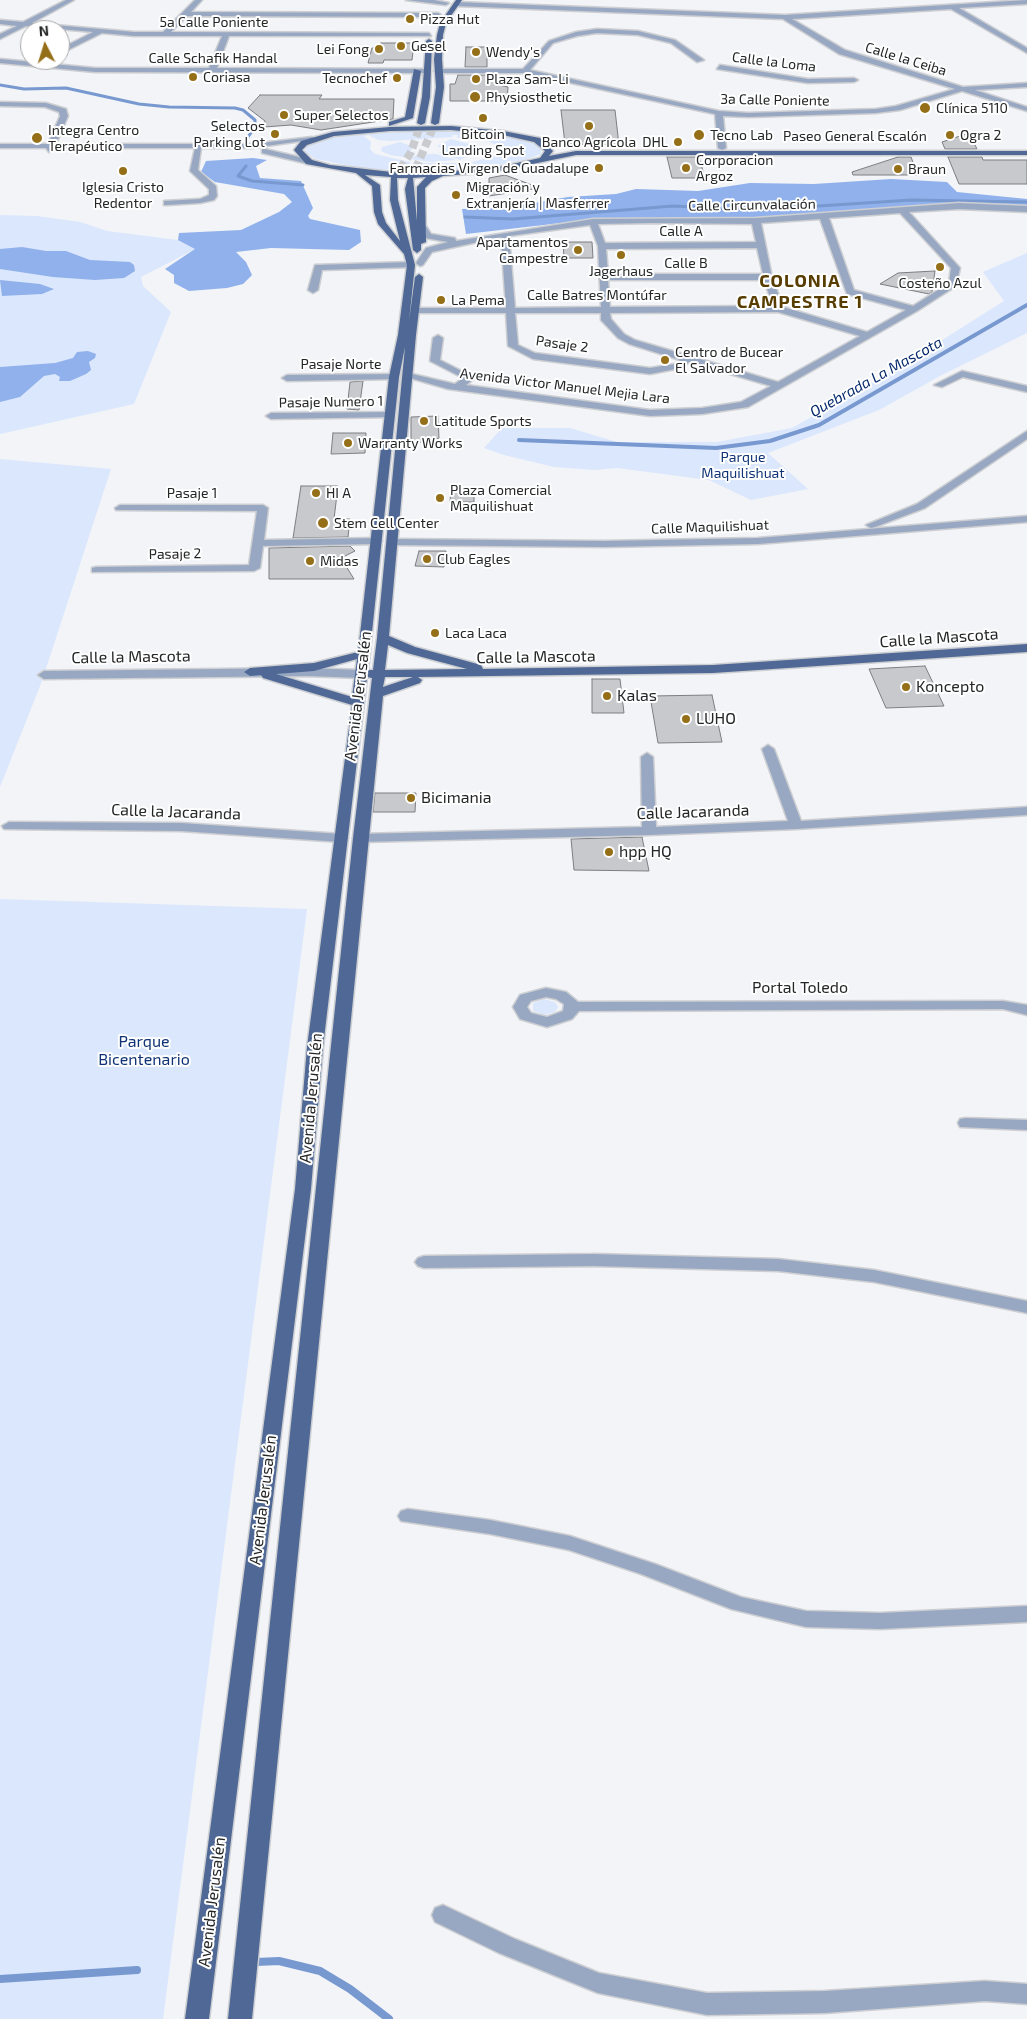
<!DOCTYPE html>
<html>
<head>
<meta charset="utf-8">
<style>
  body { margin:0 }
  #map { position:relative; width:1027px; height:2019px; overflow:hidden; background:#f2f4f8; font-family:"Exo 2",sans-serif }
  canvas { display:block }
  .north { position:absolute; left:20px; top:20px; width:50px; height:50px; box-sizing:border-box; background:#fff; border:1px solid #a8a8a9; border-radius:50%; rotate:355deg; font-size:14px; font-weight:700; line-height:20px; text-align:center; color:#252627 }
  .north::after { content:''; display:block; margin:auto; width:18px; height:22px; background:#956e18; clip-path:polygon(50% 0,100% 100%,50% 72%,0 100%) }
</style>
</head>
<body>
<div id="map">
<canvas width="1027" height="2019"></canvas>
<div class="north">N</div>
</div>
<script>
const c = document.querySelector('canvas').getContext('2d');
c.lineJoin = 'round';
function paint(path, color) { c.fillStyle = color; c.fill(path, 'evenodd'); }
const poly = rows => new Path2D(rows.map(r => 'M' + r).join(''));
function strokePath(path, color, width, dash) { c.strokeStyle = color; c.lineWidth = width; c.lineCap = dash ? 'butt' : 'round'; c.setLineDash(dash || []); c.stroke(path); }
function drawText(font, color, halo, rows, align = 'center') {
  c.font = font + ' "Exo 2",sans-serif'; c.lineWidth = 4; c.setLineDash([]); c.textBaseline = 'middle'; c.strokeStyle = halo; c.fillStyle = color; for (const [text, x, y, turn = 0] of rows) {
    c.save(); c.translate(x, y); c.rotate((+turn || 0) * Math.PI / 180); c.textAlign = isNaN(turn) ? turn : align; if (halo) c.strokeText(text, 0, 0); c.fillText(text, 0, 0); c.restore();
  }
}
paint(poly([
  [411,131,465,132,510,137,535,144,541,149,541,154,528,159,493,166,429,171,365,169,316,159,304,152,309,144,335,137],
  [368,135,378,140,390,141,452,137,453,135,458,135,457,138,465,138,467,135,472,135,471,138,490,142,498,146,501,151,495,156,472,162,475,166,470,167,463,163,416,163,415,165,410,165,410,162,375,154,370,149,371,142,364,136],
  [451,139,473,145,477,148,477,152,460,160,439,153,444,150,437,146],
  [400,142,414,147,410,151,415,153,404,157,390,155,381,151,382,147],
  [419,154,436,154,456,160,432,162,410,159],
  [0,215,37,216,80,222,107,231,178,240,197,238,209,242,141,277,143,286,171,312,134,404,0,434],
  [1027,253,1027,333,940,376,879,410,768,453,808,489,751,500,709,480,617,468,595,470,554,467,504,455,484,448,502,428,570,428,617,442,717,442,792,428,898,368,1004,301,983,272],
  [0,459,111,469,42,681,0,787],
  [0,899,307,909,163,2019,0,2019],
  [544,999,555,1002,558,1007,555,1012,544,1015,533,1011,533,1003]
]), '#dbe7fc');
paint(poly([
  [253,158,267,160,256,166,260,178,301,181,313,208,308,216,310,219,360,230,361,242,349,250,271,248,236,252,246,262,252,275,243,284,227,288,189,291,174,283,174,275,165,269,195,249,178,240,179,233,241,230,279,212,292,202,284,194,215,182,201,172,206,161],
  [891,179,947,182,957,192,1027,199,1027,206,943,204,761,218,595,219,466,234,462,209,510,207,568,197,616,194,636,189,698,191,750,183,814,184],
  [22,247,46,251,66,251,90,260,130,262,134,265,135,271,124,278,95,280,53,277,0,269,0,249],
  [0,280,40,284,54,289,42,294,2,296],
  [88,351,96,354,95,358,89,362,91,370,86,374,70,381,59,381,60,377,55,374,44,376,20,397,0,402,0,367,55,363,73,358,77,352]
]), '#90b1eb');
strokePath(poly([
  [0,85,24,89,66,88,139,104,169,107,235,108,243,110,255,120,255,127,248,137],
  [246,166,238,176,252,181,303,185],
  [465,217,513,219,673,206,757,210,911,200,1027,202]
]), '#7898d0', 3);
strokePath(poly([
  [519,440,716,448,770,441,819,425,1027,305]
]), '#7898d0', 4);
strokePath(poly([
  [256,1962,279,1961,320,1971,350,1989,389,2019],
  [0,1979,137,1970]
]), '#7898d0', 8);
const building = poly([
  [381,43,414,43,412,60,384,60,383,63,368,63,372,48,380,48,381,43],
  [466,47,487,47,487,67,465,67,466,47],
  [458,75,495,75,495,84,508,87,507,101,450,101,450,84,455,84,458,75],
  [260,95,322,95,319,99,394,99,393,119,321,130,291,125,264,127,265,121,248,108,260,95],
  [561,110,615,110,619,145,565,144,561,110],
  [969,133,977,149,945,149,942,142,969,133],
  [667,157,699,157,705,178,672,178,667,157],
  [898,157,911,157,918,175,853,175,852,172,898,157],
  [948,157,982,157,983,160,1027,160,1027,184,959,184,948,157],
  [505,175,540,188,489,196,489,178,505,175],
  [563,242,592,242,593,258,564,258,563,242],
  [935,271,932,292,929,294,880,284,898,273,935,271],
  [363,381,359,410,347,409,350,382,363,381],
  [438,416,439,438,436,439,436,442,411,442,411,417,438,416],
  [333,433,366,433,365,453,331,454,333,433],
  [301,486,338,486,334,519,350,519,348,537,293,538,301,486],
  [451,488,474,488,474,502,450,502,451,488],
  [350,546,355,551,341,558,354,579,269,579,269,548,350,546],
  [419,551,446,551,444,567,415,566,419,551],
  [925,666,944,706,886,708,869,669,925,666],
  [592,679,620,679,624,713,592,713,592,679],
  [712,695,722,742,658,743,650,696,712,695],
  [375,793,416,793,415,812,373,812,375,793],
  [642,837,649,871,574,870,571,839,642,837]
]);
paint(building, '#c7c9cd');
strokePath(building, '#7c7e82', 1);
strokePath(poly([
  [394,179,411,152,421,123],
  [411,180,435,123]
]), '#c9cbce', 8, [8, 4]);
const minor = poly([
  [66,0,74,0,32,23,134,32,163,32,195,0,202,0,191,12,438,13,441,15,438,17,187,16,171,32,429,33,431,36,229,36,217,68,430,69,427,73,95,72,0,63,0,59,95,68,209,68,222,36,134,36,102,33,60,54,60,49,93,32,26,26,0,39,0,34,17,26,0,24,0,20,23,22,66,0],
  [406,0,434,0,449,3,446,5,406,0],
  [1027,0,1027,4,959,8,1027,48,1027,53,951,9,792,19,845,50,963,87,1027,83,1027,87,975,90,1027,107,1027,111,962,91,900,110,876,113,748,117,723,116,726,148,722,150,718,148,715,114,525,73,438,73,434,71,438,69,523,69,549,41,576,32,597,29,638,31,675,40,704,60,697,62,671,43,638,35,597,33,577,36,553,43,530,70,719,111,748,113,876,109,896,106,955,89,839,54,783,19,456,6,453,4,456,2,785,15,1027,0],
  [720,65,808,79,854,78,858,80,854,82,808,83,717,69,720,65],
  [0,102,46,103,66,109,68,116,56,144,252,144,312,137,316,139,252,148,201,148,198,170,216,186,217,196,214,200,200,203,167,205,164,205,164,201,200,199,209,195,209,189,190,171,195,148,54,148,49,152,46,148,0,148,0,144,48,144,60,116,59,112,45,107,0,106,0,102],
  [265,149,312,160,313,162,309,164,262,153,262,149,265,149],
  [959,203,1027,206,1027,212,959,209,909,212,960,268,956,286,917,311,748,407,702,414,650,416,448,389,403,376,408,373,455,384,463,378,430,361,433,338,438,335,443,338,440,360,475,378,466,385,650,410,702,408,741,402,771,386,689,362,681,368,650,374,533,359,508,346,506,313,413,313,413,309,416,308,506,308,501,237,432,252,423,265,420,266,416,263,426,248,448,242,425,238,419,228,420,226,426,226,431,234,455,238,456,241,593,219,756,218,959,203],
  [900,213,951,268,949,283,913,306,854,290,829,218,900,213],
  [820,219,847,294,906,310,867,332,783,307,772,277,761,223,820,219],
  [653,223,752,224,756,242,605,243,598,224,653,223],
  [590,225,598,246,601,307,515,308,509,236,590,225],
  [757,248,763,274,608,274,606,249,757,248],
  [608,280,764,280,773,306,610,307,608,280],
  [778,312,860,336,778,382,635,340,624,334,611,319,610,313,778,312],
  [515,313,601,313,601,320,618,338,629,344,680,360,675,364,650,368,535,353,518,345,515,313],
  [411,262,415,265,414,267,322,270,318,290,313,293,308,290,315,265,411,262],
  [962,371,1027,386,1027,392,963,377,942,387,934,385,962,371],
  [394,374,399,377,397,379,287,381,282,378,287,375,394,374],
  [390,412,394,413,394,417,271,419,266,416,271,413,390,412],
  [1027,431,1027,439,925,508,875,527,871,528,866,525,917,504,1027,431],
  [120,505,263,505,268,508,264,540,376,538,382,541,376,544,263,546,260,568,254,571,92,572,92,568,96,567,249,565,257,511,116,510,115,508,120,505],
  [1027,516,1027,522,758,544,604,547,393,545,387,542,393,539,604,541,758,538,1027,516],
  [307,668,361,670,367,674,361,678,307,676,44,679,38,675,44,671,307,668],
  [768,745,774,749,801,821,1027,807,1027,815,796,829,649,835,360,842,353,838,360,834,642,827,641,757,647,753,653,757,656,827,788,821,762,749,768,745],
  [9,822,181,823,341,834,348,838,341,842,181,831,4,829,2,826,9,822],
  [546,988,566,992,578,1002,1003,1001,1027,1005,1027,1015,1003,1009,579,1011,572,1019,547,1027,520,1019,513,1007,520,995,546,988],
  [546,997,556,999,564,1004,563,1011,547,1017,531,1013,527,1007,531,1001,546,997],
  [966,1118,1027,1120,1027,1130,960,1127,958,1123,960,1119,966,1118],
  [593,1254,778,1259,874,1270,1027,1301,1027,1313,874,1282,778,1271,593,1266,424,1268,418,1266,415,1262,418,1258,424,1256,593,1254],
  [408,1509,490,1520,570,1536,655,1564,741,1597,806,1611,880,1613,1027,1606,1027,1622,880,1629,806,1627,731,1609,641,1574,569,1550,490,1534,401,1521,398,1516,401,1511,408,1509],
  [443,1905,515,1939,599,1973,707,1993,825,1991,985,1981,1027,1984,1027,2004,985,2001,825,2013,707,2015,598,1993,499,1953,435,1922,432,1915,435,1908,443,1905]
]);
const major = poly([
  [456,0,462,0,446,23,443,35,442,59,444,87,439,123,435,125,431,123,436,87,434,59,437,35,440,23,456,0],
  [429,39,432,41,430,97,425,123,421,125,417,123,422,97,426,41,429,39],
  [414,69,421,71,413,118,389,126,389,122,405,117,414,69],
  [451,126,503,131,540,138,553,151,549,156,576,151,1027,151,1027,155,576,155,494,172,443,176,432,181,425,188,426,242,421,244,421,250,417,253,413,250,405,189,408,178,397,178,398,200,415,265,409,321,415,277,419,274,423,277,416,335,389,636,415,647,481,665,483,669,713,665,1027,644,1027,652,713,673,418,677,422,680,420,683,383,696,252,2019,228,2019,353,838,372,678,367,677,323,1047,311,1189,209,2019,185,2019,295,1189,307,1047,352,705,263,678,261,675,250,676,244,672,250,668,314,663,358,652,389,377,398,335,407,265,404,254,378,224,374,212,372,186,356,173,306,164,294,150,301,141,333,132,390,127,451,126],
  [451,130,503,135,534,142,545,151,540,158,494,168,409,174,330,165,312,160,302,150,307,145,334,136,390,131,451,130],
  [365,175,391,177,390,200,400,241,386,223,382,212,380,185,365,175],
  [426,177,417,187,417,221,413,178,426,177],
  [405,347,377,638,373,670,368,670,399,377,405,347],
  [388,645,407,653,467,669,385,670,388,645],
  [357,659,352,697,276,674,314,671,357,659],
  [385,677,413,677,383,687,385,677]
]);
strokePath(minor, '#cdcfd2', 3);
strokePath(major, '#cdcfd2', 3);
paint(minor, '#99a8c2');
paint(major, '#4f6895');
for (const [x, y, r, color] of [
  [410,19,5,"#956e18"],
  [401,46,5,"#956e18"],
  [379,49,5,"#956e18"],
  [476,52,5,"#956e18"],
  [193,77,5,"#956e18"],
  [397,78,5,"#956e18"],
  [476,79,5,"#956e18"],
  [475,97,6,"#956e18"],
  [925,108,6,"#956e18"],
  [284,115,5,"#956e18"],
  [483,118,5,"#956e18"],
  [589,126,5,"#956e18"],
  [275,134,5,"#956e18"],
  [699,135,6,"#956e18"],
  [950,135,5,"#956e18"],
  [37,138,6,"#956e18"],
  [678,142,5,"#956e18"],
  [599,168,5,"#956e18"],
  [686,168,5,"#956e18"],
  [898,169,5,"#956e18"],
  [123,171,5,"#956e18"],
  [456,195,5,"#956e18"],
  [578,250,5,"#956e18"],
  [621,255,5,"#956e18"],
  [940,267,5,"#956e18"],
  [441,300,5,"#956e18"],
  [665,360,5,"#956e18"],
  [424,421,5,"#956e18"],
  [348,443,5,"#956e18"],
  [316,493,5,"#956e18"],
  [440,498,5,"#956e18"],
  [323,523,6,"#956e18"],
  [427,559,5,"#956e18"],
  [310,561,5,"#956e18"],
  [435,633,5,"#956e18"],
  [906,687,5,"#956e18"],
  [607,696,5,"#956e18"],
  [686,719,5,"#956e18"],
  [411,798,5,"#956e18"],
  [609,852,5,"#956e18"]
]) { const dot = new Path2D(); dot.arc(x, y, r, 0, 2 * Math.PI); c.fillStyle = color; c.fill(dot); strokePath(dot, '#fff', 2); }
drawText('14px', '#252627', '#fff', [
  ["Pizza Hut",420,19],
  ["Gesel",411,46],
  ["Lei Fong",369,49,"right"],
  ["Wendy's",486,52],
  ["Coriasa",203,77],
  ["Tecnochef",387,78,"right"],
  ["Plaza Sam-Li",486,79],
  ["Physiosthetic",486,97],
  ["Clínica 5110",936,108],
  ["Super Selectos",294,115],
  ["Selectos",265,126,"right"],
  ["Parking Lot",265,142,"right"],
  ["Integra Centro",48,130],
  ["Terapéutico",48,146],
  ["Bitcoin",483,134,"center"],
  ["Landing Spot",483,150,"center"],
  ["Tecno Lab",710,135],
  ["Ogra 2",960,135],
  ["Banco Agrícola",589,142,"center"],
  ["DHL",668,142,"right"],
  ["Corporacion",696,160],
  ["Argoz",696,176],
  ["Farmacias Virgen de Guadalupe",589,168,"right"],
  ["Braun",908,169],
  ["Iglesia Cristo",123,187,"center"],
  ["Redentor",123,203,"center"],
  ["Migración y",466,187],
  ["Extranjería | Masferrer",466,203],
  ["Apartamentos",568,242,"right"],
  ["Campestre",568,258,"right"],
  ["Jagerhaus",621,271,"center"],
  ["Costeño Azul",940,283,"center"],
  ["La Pema",451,300],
  ["Centro de Bucear",675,352],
  ["El Salvador",675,368],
  ["Latitude Sports",434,421],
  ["Warranty Works",358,443],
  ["Plaza Comercial",450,490],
  ["Maquilishuat",450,506],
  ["HI A",326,493],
  ["Stem Cell Center",334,523],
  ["Club Eagles",437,559],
  ["Midas",320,561],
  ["Laca Laca",445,633]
], 'left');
drawText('14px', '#252627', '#fff', [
  ["5a Calle Poniente",214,22],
  ["Calle Schafik Handal",213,58],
  ["Calle la Ceiba",906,59,17],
  ["Calle la Loma",774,62,7],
  ["3a Calle Poniente",775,100,1],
  ["Paseo General Escalón",855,136],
  ["Calle Circunvalación",752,205,-1],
  ["Calle A",681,231],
  ["Calle B",686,263],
  ["Calle Batres Montúfar",597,295],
  ["Pasaje 2",562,344,8],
  ["Pasaje Norte",341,364],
  ["Avenida Victor Manuel Mejia Lara",565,386,7],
  ["Pasaje Numero 1",331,402,-1],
  ["Pasaje 1",192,493],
  ["Calle Maquilishuat",710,527,-2],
  ["Pasaje 2",175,554,-1]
]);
drawText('14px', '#103476', '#fff', [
  ["Parque",743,457],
  ["Maquilishuat",743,473]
]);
drawText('italic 15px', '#062a6c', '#fff', [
  ["Quebrada La Mascota",876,377,-29]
]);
drawText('16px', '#252627', '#fff', [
  ["Calle la Mascota",939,638,-4],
  ["Calle la Mascota",131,657,-1],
  ["Calle la Mascota",536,657,-1],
  ["Avenida Jerusalén",358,696,-83],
  ["Calle la Jacaranda",176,812,2],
  ["Calle Jacaranda",693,812,-2],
  ["Portal Toledo",800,988],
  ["Avenida Jerusalén",311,1098,-85],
  ["Avenida Jerusalén",263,1500,-83],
  ["Avenida Jerusalén",212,1902,-83]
]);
drawText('16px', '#252627', '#fff', [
  ["Koncepto",916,687],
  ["Kalas",617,696],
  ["LUHO",696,719],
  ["Bicimania",421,798],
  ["hpp HQ",619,852]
], 'left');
drawText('16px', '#103476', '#fff', [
  ["Parque",144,1042],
  ["Bicentenario",144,1060]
]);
c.letterSpacing = '1px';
drawText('bold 18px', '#573d00', '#fff', [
  ["COLONIA",800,281],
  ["CAMPESTRE 1",800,302]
]);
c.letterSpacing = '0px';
</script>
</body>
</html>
